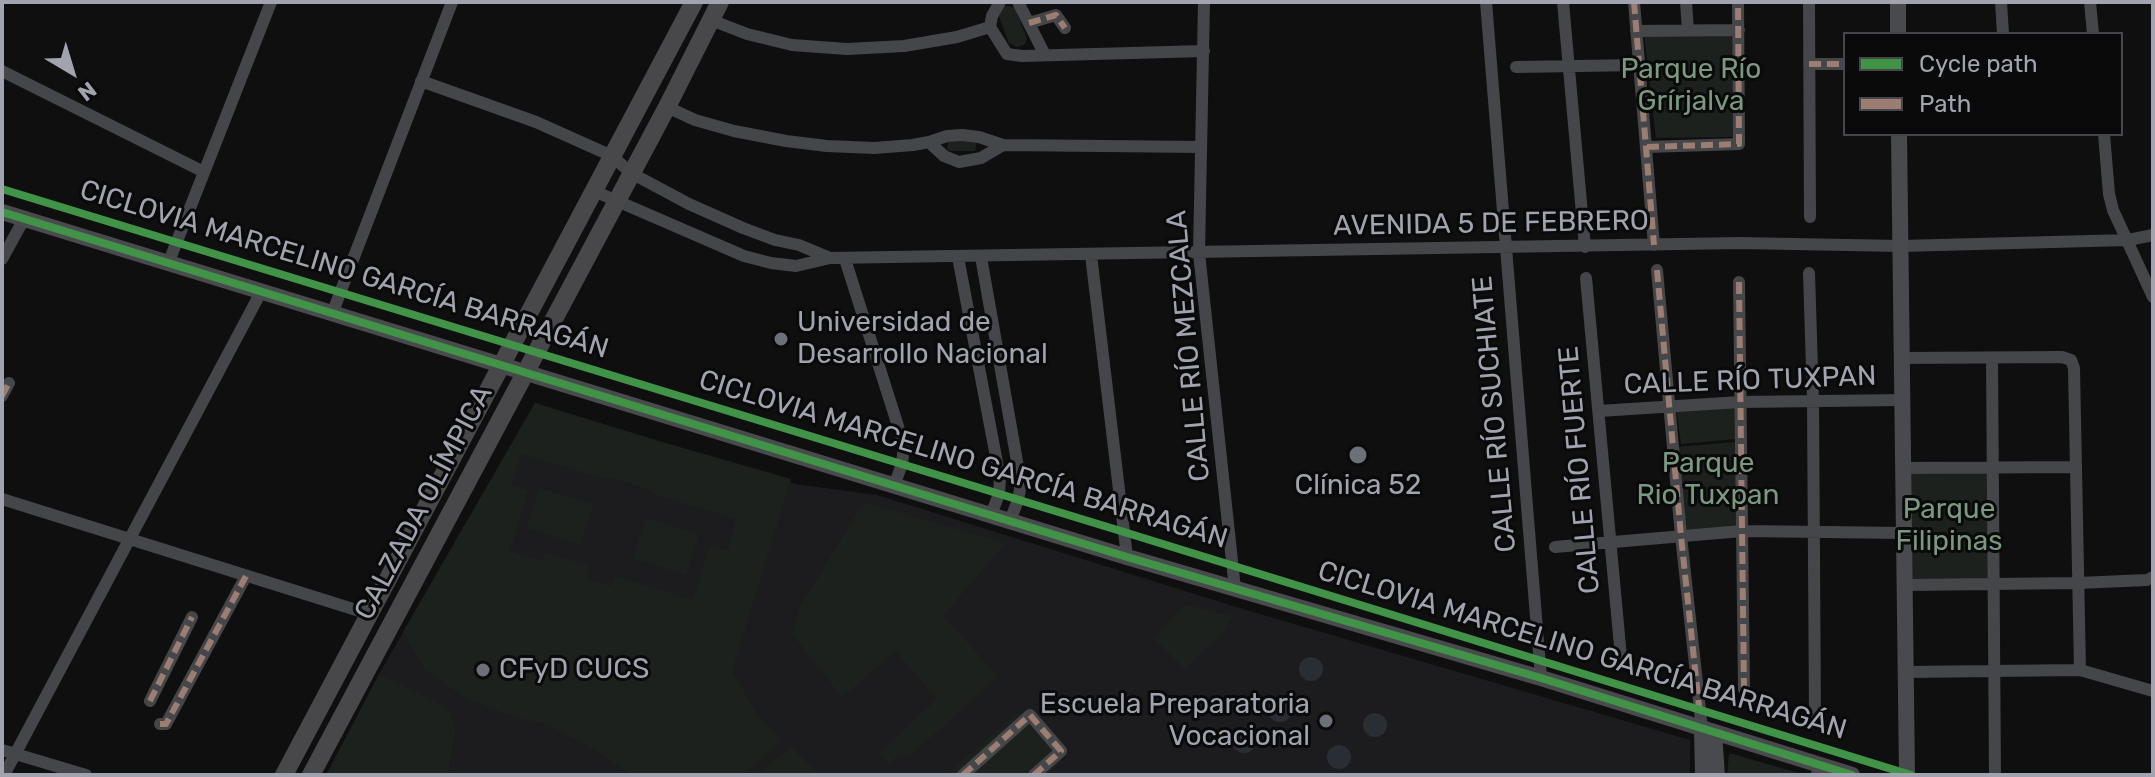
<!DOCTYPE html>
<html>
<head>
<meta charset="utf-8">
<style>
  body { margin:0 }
  #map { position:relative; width:2155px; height:777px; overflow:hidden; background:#0f0f10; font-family:Rubik,sans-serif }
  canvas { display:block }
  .frame { position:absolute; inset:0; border:4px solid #a1a4af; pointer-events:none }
  .legend { position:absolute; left:1843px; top:32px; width:280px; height:104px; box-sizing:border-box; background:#0a0a0b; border:2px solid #46484d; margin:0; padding:10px 14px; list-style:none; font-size:24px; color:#a1a4af }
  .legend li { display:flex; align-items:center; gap:16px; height:40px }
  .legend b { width:40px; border:2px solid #46484d }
  .north { position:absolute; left:32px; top:32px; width:80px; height:80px; -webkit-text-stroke:6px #0a0a0b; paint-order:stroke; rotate:142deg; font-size:22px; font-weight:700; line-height:32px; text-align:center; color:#a1a4af }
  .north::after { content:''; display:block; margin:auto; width:28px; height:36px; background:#a1a4af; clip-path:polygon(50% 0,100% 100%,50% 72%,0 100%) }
</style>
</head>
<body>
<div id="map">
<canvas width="2155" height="777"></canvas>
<div class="frame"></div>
<ul class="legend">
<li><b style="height:10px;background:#419447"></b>Cycle path</li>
<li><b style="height:10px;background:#9b7d72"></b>Path</li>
</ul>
<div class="north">N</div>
</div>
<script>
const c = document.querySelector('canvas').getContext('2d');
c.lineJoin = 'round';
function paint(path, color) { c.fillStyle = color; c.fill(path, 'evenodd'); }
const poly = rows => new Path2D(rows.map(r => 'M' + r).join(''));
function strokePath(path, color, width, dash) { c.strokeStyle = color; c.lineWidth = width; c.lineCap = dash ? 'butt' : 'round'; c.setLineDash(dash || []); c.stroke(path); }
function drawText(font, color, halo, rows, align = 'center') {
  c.font = font + ' Rubik,sans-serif'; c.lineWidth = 6; c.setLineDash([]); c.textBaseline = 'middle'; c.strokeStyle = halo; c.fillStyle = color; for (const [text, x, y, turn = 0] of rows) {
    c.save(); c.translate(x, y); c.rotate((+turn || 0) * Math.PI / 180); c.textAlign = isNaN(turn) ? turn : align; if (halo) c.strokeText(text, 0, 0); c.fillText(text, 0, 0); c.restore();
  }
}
paint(poly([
  [535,403,795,484,877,495,1243,609,1690,740,1690,775,448,775,456,731,389,679,379,674]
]), '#1c1c1e');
paint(poly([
  [1008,6,1015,8,1026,36,1027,40,1024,45,1017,47,1009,43,999,17,1003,7],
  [1644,34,1732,34,1733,137,1656,138],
  [948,140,977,142,975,151,950,151,947,149],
  [535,403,659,441,791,479,732,671,759,718,782,739,743,775,632,775,594,749,548,725,518,718,469,700,425,670,403,632],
  [521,454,605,479,606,476,653,491,653,494,736,519,728,550,710,545,693,600,615,576,611,586,586,579,590,566,545,553,542,561,510,551,528,490,511,485],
  [1737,405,1736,439,1681,444,1676,408],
  [1736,442,1737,526,1684,533,1676,447],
  [1903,468,1993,468,1993,584,1905,585],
  [540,488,593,504,580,545,527,528],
  [864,502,1005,543,943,616,998,676,909,757,901,753,889,763,879,753,937,699,896,651,842,697,792,634,800,607],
  [646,518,699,534,686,575,633,558],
  [1185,604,1233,616,1225,631,1185,669,1154,638],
  [379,674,449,709,456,731,448,775,326,775],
  [1018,712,1062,761,1046,775,946,775],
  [791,747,820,775,757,775,770,764],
  [1729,754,1733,754,1805,775,1727,775]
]), '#1c211d');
paint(poly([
  '1299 669a12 12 0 1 1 24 0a12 12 0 1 1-24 0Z',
  '1268 710a12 12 0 1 1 24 0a12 12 0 1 1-24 0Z',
  '1363 725a12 12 0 1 1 24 0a12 12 0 1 1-24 0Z',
  '1232 741a12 12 0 1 1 24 0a12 12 0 1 1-24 0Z',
  '1327 757a12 12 0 1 1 24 0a12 12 0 1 1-24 0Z'
]), '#292e35');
strokePath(poly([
  [1000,2,992,16,990,27,1007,54,1022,56,1204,51],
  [1018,2,1045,55],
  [1204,2,1199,253,1235,589],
  [1486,2,1541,678],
  [1563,2,1585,247],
  [1634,2,1654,245],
  [1686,2,1688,30],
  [1809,2,1810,217],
  [2001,2,2003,34],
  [2090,2,2093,34],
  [711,20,747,34,792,45,847,49,904,46,957,37,990,27],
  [1029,23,1056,15,1065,28],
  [1636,31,1739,30],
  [1809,64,1845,64],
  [1516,67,1640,65],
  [2,71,204,172],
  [421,81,536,122,612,156,631,173,689,204,743,228,775,240,799,245,830,258],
  [667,107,695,120,734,131,786,141,827,146,874,148,913,145,929,142,947,136,962,135,979,137,1003,145,1201,147],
  [2104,134,2109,194,2113,210,2153,297],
  [929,142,944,156,959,162,981,158,1003,145],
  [1647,147,1739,144,1738,2],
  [594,191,744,256,771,263,796,266,830,258,1740,243,1901,246,2128,240,2153,235],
  [1091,255,1127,557],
  [958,257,1000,478,999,494,991,515],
  [981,257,1021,484,1018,500,1010,521],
  [2,259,24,219],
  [845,259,904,445,902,464,894,486],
  [168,264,271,2],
  [1657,270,1681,536,1702,729],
  [1809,273,1813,401,1815,717],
  [1586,278,1621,657],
  [1739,282,1744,689],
  [332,314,452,2],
  [1902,358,2062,357,2071,360,2074,368,2080,670],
  [1992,358,1995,775],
  [2,396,9,383],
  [1599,411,1740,402,1903,400],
  [1903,468,2076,467],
  [2,499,369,614],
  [1555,547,1742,531,1904,533],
  [1905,585,2078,583,2147,580,2153,577],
  [1906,672,2080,670,2153,691],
  [150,701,192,617],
  [160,724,166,724,246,576],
  [2,750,86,775],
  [1817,774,1817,775],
  [4,775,261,292],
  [963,775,1030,715,1061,751,1034,775]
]), '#454649', 12);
strokePath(poly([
  [1898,2,1898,34],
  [1899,134,1907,775],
  [2,212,1127,557,1541,678,1852,775],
  [1702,729,1703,775],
  [1714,733,1717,775]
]), '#494a4d', 16);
strokePath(poly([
  [284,775,694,2],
  [311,775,667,107,720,2]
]), '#48484b', 18);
strokePath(poly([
  [1634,2,1654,245],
  [1029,23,1056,15,1065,28],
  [1809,64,1845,64],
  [1647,147,1739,144,1738,2],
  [1657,270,1681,536,1700,716],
  [1739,282,1744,689],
  [2,396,9,383],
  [150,701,192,617],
  [160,724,166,724,246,576],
  [963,775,1030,715,1061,751,1034,775]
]), '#9b7d72', 6, [12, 6]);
strokePath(poly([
  [2,189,1124,532,1911,775],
  [2,212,1127,557,1541,678,1852,775]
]), '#419447', 8);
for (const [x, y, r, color] of [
  [781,339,8,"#6e7077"],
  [1358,455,10,"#6e7077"],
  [483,670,8,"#6e7077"],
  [1326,721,8,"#6e7077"]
]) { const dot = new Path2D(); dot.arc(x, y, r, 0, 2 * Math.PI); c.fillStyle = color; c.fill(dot); strokePath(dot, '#0a0a0b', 3); }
drawText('28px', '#7a9980', '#0a0a0b', [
  ["Parque Río",1691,70],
  ["Grírjalva",1691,102],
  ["Parque",1708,464],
  ["Rio Tuxpan",1708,496],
  ["Parque",1949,510],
  ["Filipinas",1949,542]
]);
drawText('28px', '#a1a4af', '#0a0a0b', [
  ["AVENIDA 5 DE FEBRERO",1491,224,-1],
  ["CICLOVIA MARCELINO GARCÍA BARRAGÁN",344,270,17],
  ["CALLE RÍO MEZCALA",1189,346,-95],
  ["CALLE RÍO TUXPAN",1750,381,-2],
  ["CALLE RÍO SUCHIATE",1495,414,-95],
  ["CICLOVIA MARCELINO GARCÍA BARRAGÁN",963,460,17],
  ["CALLE RÍO FUERTE",1580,470,-95],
  ["CALZADA OLÍMPICA",424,503,-62],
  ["CICLOVIA MARCELINO GARCÍA BARRAGÁN",1582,651,17]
]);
drawText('28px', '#a1a4af', '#0a0a0b', [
  ["Universidad de",797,323],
  ["Desarrollo Nacional",797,355],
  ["Clínica 52",1358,486,"center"],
  ["CFyD CUCS",499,670],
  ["Escuela Preparatoria",1310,705,"right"],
  ["Vocacional",1310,737,"right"]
], 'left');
</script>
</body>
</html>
